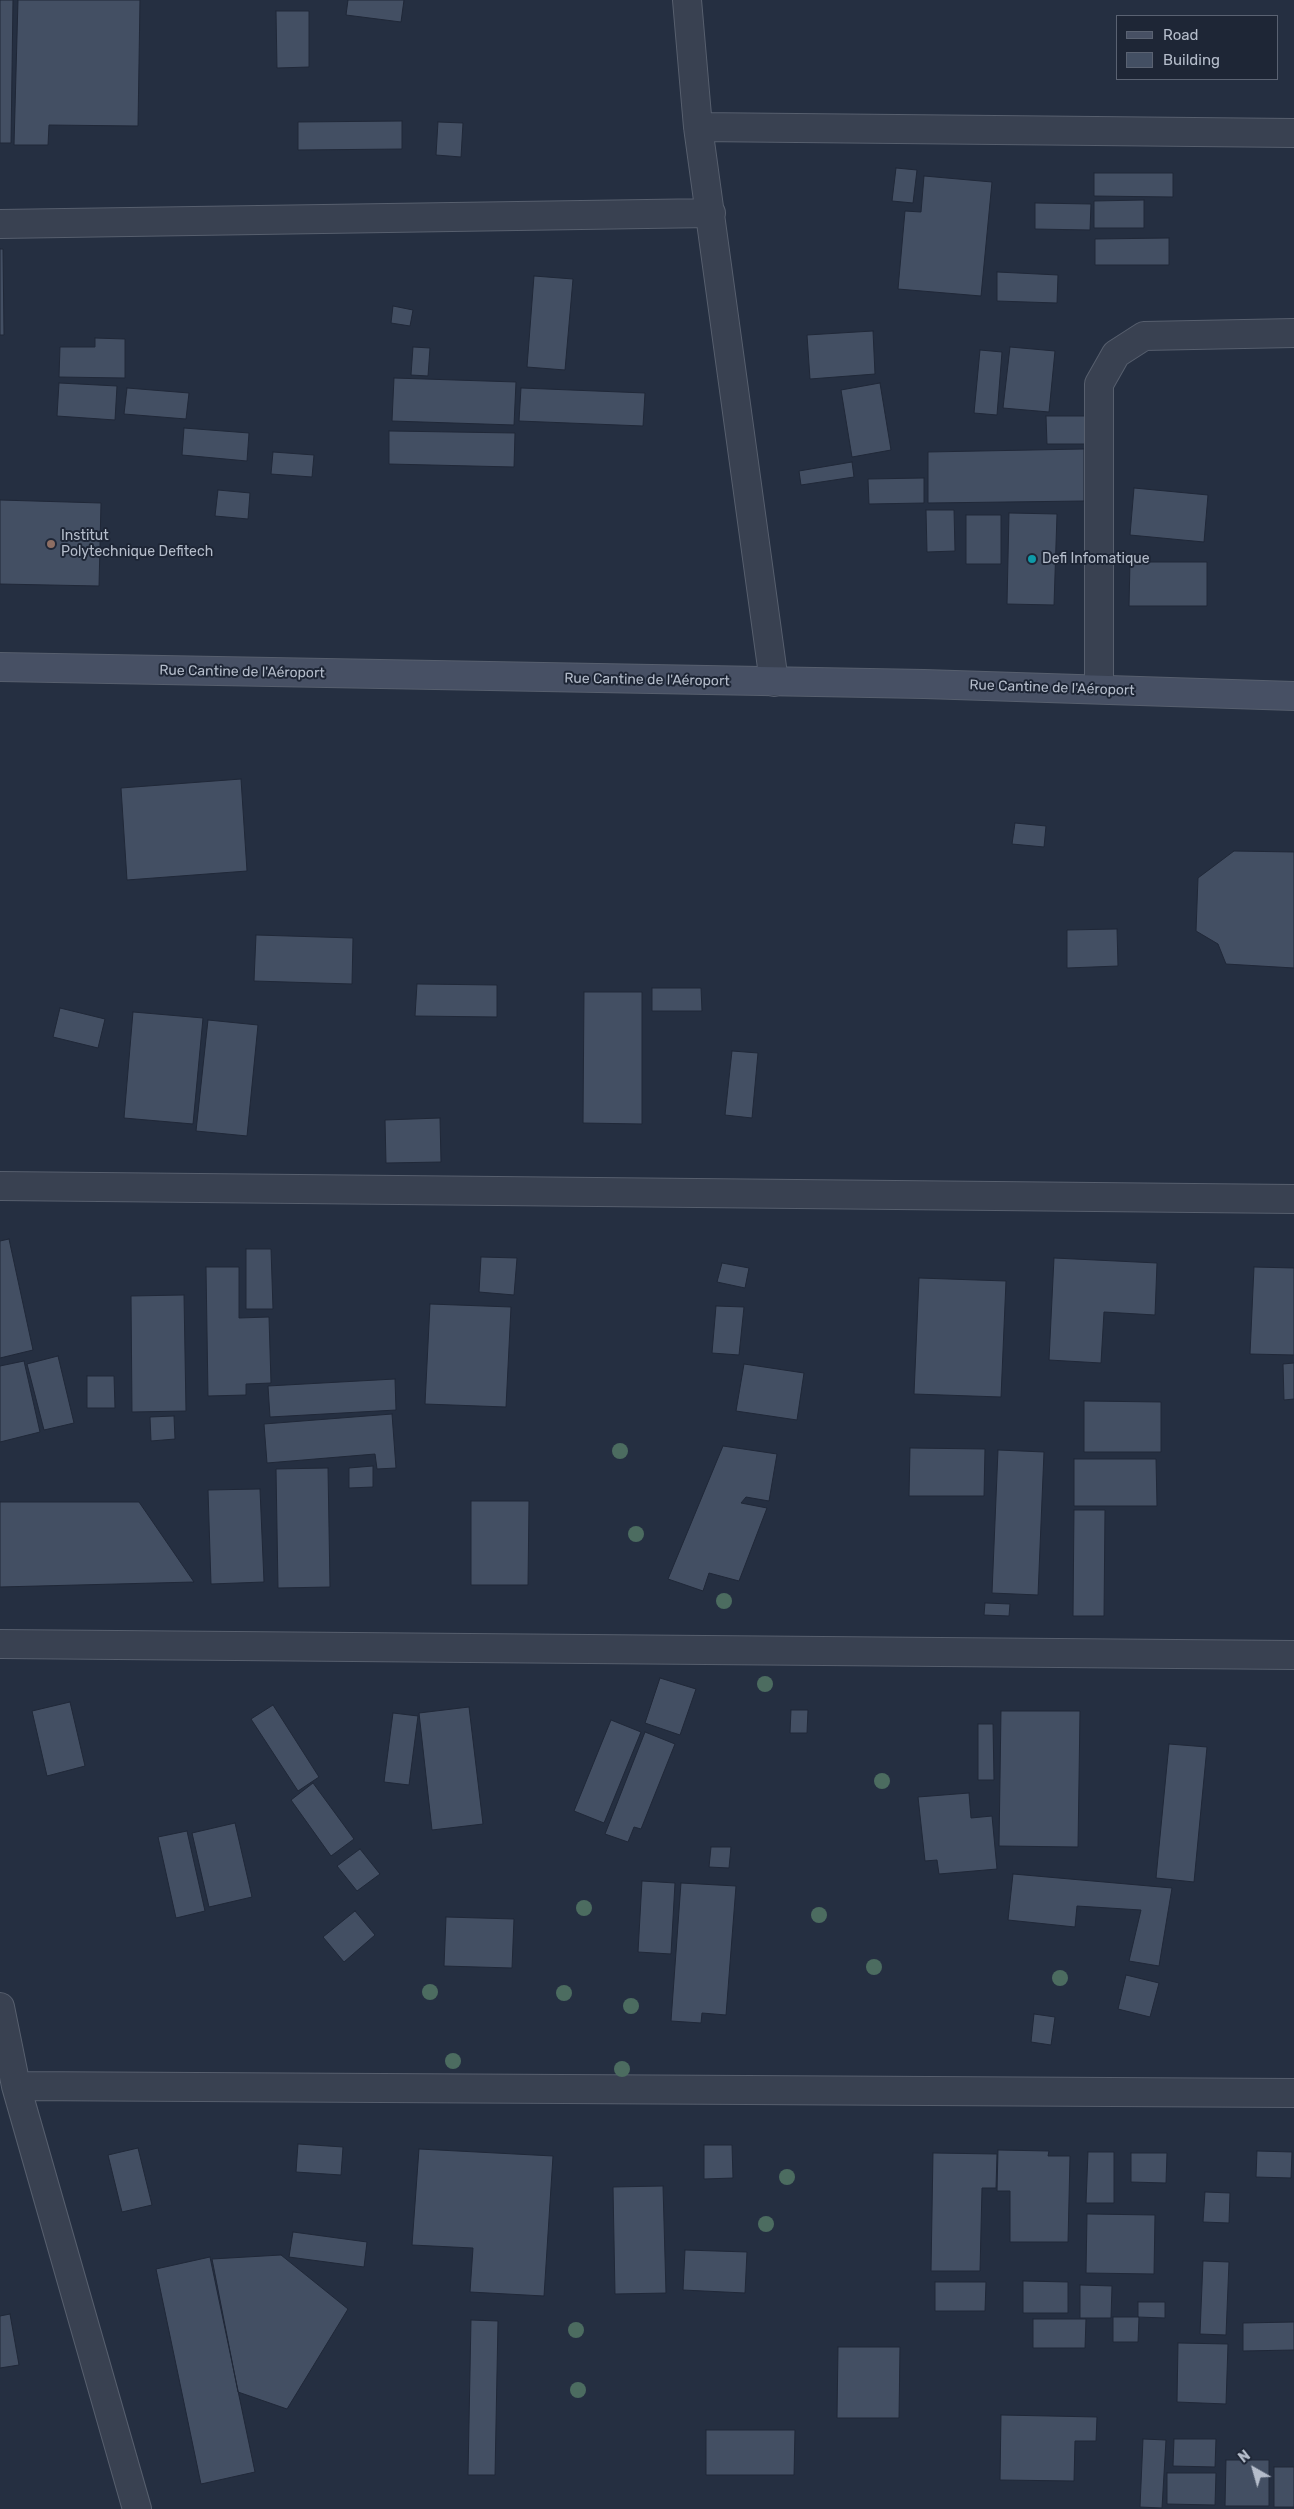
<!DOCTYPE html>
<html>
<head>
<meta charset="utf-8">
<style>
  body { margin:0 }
  #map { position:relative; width:1294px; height:2509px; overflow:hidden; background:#252f41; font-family:Rubik,sans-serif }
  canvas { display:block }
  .legend { position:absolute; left:1116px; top:15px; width:162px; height:65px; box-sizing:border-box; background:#1e2636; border:1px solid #5a6272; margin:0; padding:6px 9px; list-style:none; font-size:15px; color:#b5bdcb }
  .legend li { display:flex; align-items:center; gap:10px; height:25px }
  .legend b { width:25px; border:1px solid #5a6272 }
  .north { position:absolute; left:1229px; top:2444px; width:50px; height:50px; -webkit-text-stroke:4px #1e2636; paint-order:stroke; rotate:322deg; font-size:14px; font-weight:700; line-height:20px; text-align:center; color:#b5bdcb }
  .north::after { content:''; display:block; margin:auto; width:18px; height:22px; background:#b5bdcb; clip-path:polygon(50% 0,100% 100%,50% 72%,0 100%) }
</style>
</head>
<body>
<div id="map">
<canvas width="1294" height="2509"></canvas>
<ul class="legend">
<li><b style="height:6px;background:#475064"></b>Road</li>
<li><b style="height:14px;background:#434f63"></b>Building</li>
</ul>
<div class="north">N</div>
</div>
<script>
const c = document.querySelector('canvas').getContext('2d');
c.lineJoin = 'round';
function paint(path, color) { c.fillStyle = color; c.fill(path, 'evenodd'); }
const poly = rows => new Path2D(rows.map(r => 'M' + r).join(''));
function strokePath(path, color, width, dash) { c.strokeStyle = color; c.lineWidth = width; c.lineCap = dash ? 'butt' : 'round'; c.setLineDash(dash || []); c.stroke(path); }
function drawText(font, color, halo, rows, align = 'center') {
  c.font = font + ' Rubik,sans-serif'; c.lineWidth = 4; c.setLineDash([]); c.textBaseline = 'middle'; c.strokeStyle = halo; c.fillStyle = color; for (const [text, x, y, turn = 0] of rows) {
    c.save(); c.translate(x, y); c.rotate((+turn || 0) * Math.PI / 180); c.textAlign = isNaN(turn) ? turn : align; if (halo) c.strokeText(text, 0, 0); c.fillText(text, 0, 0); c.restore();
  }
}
const building = poly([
  [0,0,13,0,11,143,0,143,0,0],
  [18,0,140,0,138,126,49,125,48,145,14,145,18,0],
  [348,0,404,0,401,22,346,15,348,0],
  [276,11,309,11,309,67,277,68,276,11],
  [402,121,402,149,298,150,298,122,402,121],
  [438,122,463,123,461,157,436,155,438,122],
  [896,168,917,170,913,203,892,201,896,168],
  [1094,173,1173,173,1173,197,1094,196,1094,173],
  [924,176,992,182,981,296,898,289,905,211,921,212,924,176],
  [1144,200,1144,228,1094,228,1094,201,1144,200],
  [1035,203,1091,204,1090,230,1035,229,1035,203],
  [1169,238,1169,265,1095,265,1095,239,1169,238],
  [0,249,3,249,4,335,0,335,0,249],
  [997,272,1058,275,1057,303,997,301,997,272],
  [534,276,573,279,565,370,527,367,534,276],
  [393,306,413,310,410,326,391,323,393,306],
  [873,331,875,374,810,379,807,335,873,331],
  [95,338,125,339,125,378,59,377,60,347,95,347,95,338],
  [413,347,430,348,428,376,411,375,413,347],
  [1010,347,1055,351,1049,412,1003,408,1010,347],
  [980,350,1002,352,997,415,974,413,980,350],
  [394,378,516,382,514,425,392,421,394,378],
  [59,383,117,386,115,420,57,416,59,383],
  [880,383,891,450,852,457,841,390,880,383],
  [127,388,189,393,186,419,124,414,127,388],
  [521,388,645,393,643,426,519,421,521,388],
  [1046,416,1088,416,1088,444,1047,444,1046,416],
  [184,428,249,433,247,461,182,455,184,428],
  [389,431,515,433,514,467,389,464,389,431],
  [1084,449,1084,501,928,503,928,452,1084,449],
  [273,452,314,455,312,477,271,474,273,452],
  [852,462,854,477,801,485,799,471,852,462],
  [924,478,924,503,869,504,868,479,924,478],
  [1134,488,1208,495,1204,542,1130,535,1134,488],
  [218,490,250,493,248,519,215,516,218,490],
  [0,500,101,503,99,586,0,584,0,500],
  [926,510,954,510,955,551,927,552,926,510],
  [1009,513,1057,514,1054,605,1007,604,1009,513],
  [966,515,1001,515,1001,564,966,564,966,515],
  [1130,562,1207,562,1207,606,1129,606,1130,562],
  [241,779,247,871,127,880,121,788,241,779],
  [1015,823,1046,826,1044,847,1012,844,1015,823],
  [1234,851,1294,852,1294,968,1226,964,1218,944,1196,931,1198,878,1234,851],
  [1117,929,1118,966,1067,968,1067,930,1117,929],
  [256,935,353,938,352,984,254,981,256,935],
  [417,984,497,985,497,1017,415,1016,417,984],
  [652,988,701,988,702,1011,652,1011,652,988],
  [584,992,642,992,642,1124,583,1123,584,992],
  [60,1008,105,1019,98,1048,53,1037,60,1008],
  [133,1012,203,1018,193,1124,124,1118,133,1012],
  [208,1020,258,1025,247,1136,196,1131,208,1020],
  [732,1051,758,1053,752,1118,725,1115,732,1051],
  [440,1118,441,1162,386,1163,385,1120,440,1118],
  [9,1239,33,1350,0,1358,0,1241,9,1239],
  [246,1249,271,1249,273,1309,246,1309,246,1249],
  [481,1257,517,1258,514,1295,479,1292,481,1257],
  [1054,1258,1157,1263,1155,1315,1104,1312,1101,1363,1049,1360,1054,1258],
  [722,1263,749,1268,745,1288,717,1282,722,1263],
  [206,1267,239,1267,239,1318,269,1317,271,1383,246,1384,246,1395,208,1396,206,1267],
  [1254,1267,1294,1268,1294,1355,1250,1354,1254,1267],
  [919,1278,1006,1281,1001,1397,914,1394,919,1278],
  [184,1295,186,1411,132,1412,131,1296,184,1295],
  [430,1304,511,1307,506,1407,425,1404,430,1304],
  [716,1306,744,1307,739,1355,712,1353,716,1306],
  [58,1356,74,1423,44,1430,27,1364,58,1356],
  [24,1361,40,1432,0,1442,0,1366,24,1361],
  [1294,1363,1294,1399,1284,1400,1283,1364,1294,1363],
  [744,1364,804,1373,797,1420,736,1411,744,1364],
  [87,1376,114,1376,115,1408,87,1408,87,1376],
  [395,1379,396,1410,270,1417,268,1386,395,1379],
  [1084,1401,1161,1402,1161,1452,1084,1452,1084,1401],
  [392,1414,396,1468,377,1469,375,1454,267,1463,264,1424,392,1414],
  [174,1416,175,1439,151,1441,150,1417,174,1416],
  [723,1446,777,1454,769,1501,746,1497,741,1503,767,1508,739,1581,709,1573,703,1591,668,1579,723,1446],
  [910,1448,985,1449,984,1496,909,1496,910,1448],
  [998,1450,1044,1452,1038,1595,992,1593,998,1450],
  [1074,1459,1156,1459,1157,1506,1074,1506,1074,1459],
  [373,1466,373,1487,349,1488,349,1468,373,1466],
  [328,1468,330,1587,278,1588,276,1469,328,1468],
  [260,1489,264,1582,211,1584,208,1490,260,1489],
  [471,1501,529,1501,528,1585,471,1585,471,1501],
  [0,1502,139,1502,194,1582,0,1587,0,1502],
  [1074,1510,1105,1510,1104,1616,1073,1616,1074,1510],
  [985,1603,1010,1604,1009,1616,984,1615,985,1603],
  [660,1678,696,1689,680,1735,645,1723,660,1678],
  [70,1702,85,1766,47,1776,32,1711,70,1702],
  [273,1705,319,1777,298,1791,251,1719,273,1705],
  [469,1707,483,1824,432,1830,419,1713,469,1707],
  [791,1710,808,1710,807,1733,790,1733,791,1710],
  [1001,1711,1080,1711,1078,1847,999,1846,1001,1711],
  [393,1713,418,1716,409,1785,384,1782,393,1713],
  [611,1720,641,1732,604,1823,574,1811,611,1720],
  [978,1724,993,1724,994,1780,978,1780,978,1724],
  [645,1732,675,1744,641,1829,634,1827,628,1842,605,1834,645,1732],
  [1169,1744,1207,1747,1194,1882,1156,1878,1169,1744],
  [313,1783,354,1839,331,1856,291,1800,313,1783],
  [969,1793,971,1818,992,1816,997,1869,939,1874,937,1860,925,1861,918,1797,969,1793],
  [235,1823,252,1897,209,1907,192,1833,235,1823],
  [187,1831,205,1911,176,1918,158,1837,187,1831],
  [711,1847,731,1847,729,1868,709,1867,711,1847],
  [360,1849,380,1874,357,1891,337,1866,360,1849],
  [1013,1874,1172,1888,1159,1966,1129,1961,1141,1910,1077,1906,1075,1927,1008,1920,1013,1874],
  [642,1881,675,1883,671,1954,638,1952,642,1881],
  [681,1883,736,1886,726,2015,702,2013,701,2023,671,2021,681,1883],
  [355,1911,375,1935,344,1962,323,1937,355,1911],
  [446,1917,514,1919,512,1968,444,1966,446,1917],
  [1126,1975,1159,1983,1150,2017,1118,2009,1126,1975],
  [1034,2014,1055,2017,1051,2045,1031,2042,1034,2014],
  [298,2144,343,2147,341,2175,296,2172,298,2144],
  [704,2145,732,2145,733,2178,704,2179,704,2145],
  [138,2148,152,2205,122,2212,108,2155,138,2148],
  [419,2149,553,2156,544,2296,470,2292,473,2248,412,2245,419,2149],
  [998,2150,1049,2151,1048,2156,1070,2156,1068,2242,1010,2242,1010,2191,997,2191,998,2150],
  [1257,2151,1292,2152,1291,2178,1256,2177,1257,2151],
  [1088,2152,1114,2152,1114,2203,1086,2203,1088,2152],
  [933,2153,997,2154,996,2188,982,2188,980,2271,931,2271,933,2153],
  [1131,2153,1167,2153,1166,2183,1131,2182,1131,2153],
  [663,2186,666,2293,615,2294,613,2187,663,2186],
  [1205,2192,1230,2193,1229,2223,1203,2222,1205,2192],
  [1087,2214,1155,2215,1154,2274,1086,2273,1087,2214],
  [293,2232,367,2242,364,2267,289,2257,293,2232],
  [685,2250,747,2252,745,2293,683,2290,685,2250],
  [281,2255,348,2309,287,2409,238,2392,212,2259,281,2255],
  [210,2257,255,2472,201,2484,156,2269,210,2257],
  [1203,2261,1229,2262,1226,2335,1200,2334,1203,2261],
  [1023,2281,1068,2282,1068,2313,1023,2313,1023,2281],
  [935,2282,986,2282,985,2311,935,2311,935,2282],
  [1080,2285,1112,2286,1111,2318,1080,2318,1080,2285],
  [1138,2302,1165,2302,1165,2318,1138,2317,1138,2302],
  [10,2314,19,2365,0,2368,0,2316,10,2314],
  [1113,2317,1139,2317,1138,2342,1113,2342,1113,2317],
  [1033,2319,1086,2319,1085,2348,1033,2348,1033,2319],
  [471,2320,498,2321,495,2475,468,2475,471,2320],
  [1294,2322,1294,2350,1243,2351,1243,2323,1294,2322],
  [1178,2343,1228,2344,1226,2404,1177,2402,1178,2343],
  [838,2347,900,2347,899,2418,837,2418,838,2347],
  [1001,2415,1097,2417,1096,2441,1075,2441,1074,2481,1000,2480,1001,2415],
  [706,2430,795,2430,794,2475,706,2475,706,2430],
  [1143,2439,1166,2440,1162,2508,1140,2507,1143,2439],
  [1174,2439,1216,2439,1215,2467,1173,2466,1174,2439],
  [1226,2460,1269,2460,1269,2506,1225,2506,1226,2460],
  [1274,2467,1294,2467,1294,2507,1274,2507,1274,2467],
  [1167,2473,1216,2473,1215,2505,1167,2504,1167,2473]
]);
paint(building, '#434f63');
strokePath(building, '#202838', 1);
const minor = poly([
  [687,0,698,127,774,682],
  [698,127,1294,133],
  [0,224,711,213],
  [1099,689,1099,384,1116,354,1144,336,1294,333],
  [0,1186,1294,1199],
  [0,1644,1294,1655],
  [0,2007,16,2086,137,2509],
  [16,2086,1294,2093]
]);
const secondary = poly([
  [0,667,924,684,1294,696]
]);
strokePath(minor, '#575f6e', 30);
strokePath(secondary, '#575f6e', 30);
strokePath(minor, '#394151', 28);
strokePath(secondary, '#475064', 28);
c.fillStyle = '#4c6c60';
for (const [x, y] of [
  [620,1451],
  [636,1534],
  [724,1601],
  [765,1684],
  [882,1781],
  [584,1908],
  [819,1915],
  [874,1967],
  [1060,1978],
  [430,1992],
  [564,1993],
  [631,2006],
  [453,2061],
  [622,2069],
  [787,2177],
  [766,2224],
  [576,2330],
  [578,2390]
]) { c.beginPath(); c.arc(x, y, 8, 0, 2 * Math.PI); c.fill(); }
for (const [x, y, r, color] of [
  [51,544,5,"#8d6e63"],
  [1032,559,5,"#0f9aa8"]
]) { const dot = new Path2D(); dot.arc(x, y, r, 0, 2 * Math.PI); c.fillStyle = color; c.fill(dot); strokePath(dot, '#1e2636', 2); }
drawText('14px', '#b5bdcb', '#1e2636', [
  ["Institut",61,536],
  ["Polytechnique Defitech",61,552],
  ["Defi Infomatique",1042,559]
], 'left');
drawText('14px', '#b5bdcb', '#1e2636', [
  ["Rue Cantine de l'Aéroport",242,672,1],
  ["Rue Cantine de l'Aéroport",647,680,1],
  ["Rue Cantine de l'Aéroport",1052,688,2]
]);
</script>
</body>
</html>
